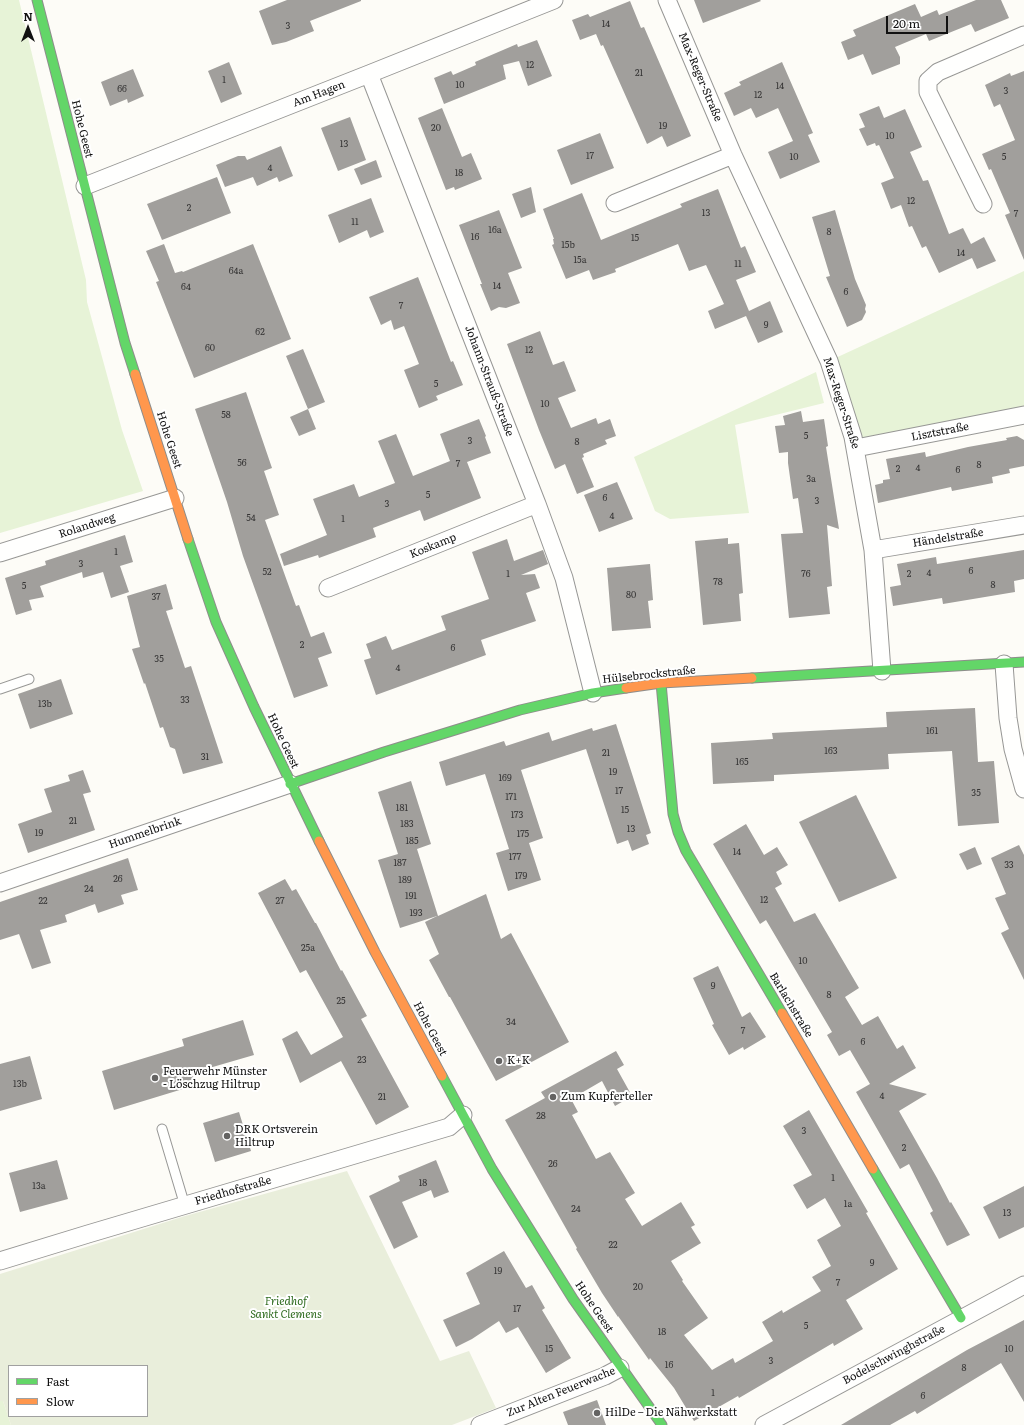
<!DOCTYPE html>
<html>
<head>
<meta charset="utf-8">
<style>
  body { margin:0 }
  #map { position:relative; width:1024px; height:1425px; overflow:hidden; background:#fdfcf7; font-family:Literata,serif }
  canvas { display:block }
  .legend { position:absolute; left:8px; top:1365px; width:140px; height:52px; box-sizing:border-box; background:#fff; border:1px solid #a0a0a0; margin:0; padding:5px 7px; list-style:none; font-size:12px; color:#111 }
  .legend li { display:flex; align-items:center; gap:8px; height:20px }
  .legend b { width:20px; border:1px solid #a0a0a0 }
  .north { position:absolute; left:8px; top:8px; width:40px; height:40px; -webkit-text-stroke:3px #fff; paint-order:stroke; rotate:0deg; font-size:11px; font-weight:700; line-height:16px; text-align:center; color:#111 }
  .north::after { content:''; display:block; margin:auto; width:14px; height:18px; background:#111; clip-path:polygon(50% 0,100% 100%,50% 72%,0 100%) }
  .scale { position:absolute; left:886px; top:16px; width:62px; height:18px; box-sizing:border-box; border:2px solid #111; border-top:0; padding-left:5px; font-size:12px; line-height:14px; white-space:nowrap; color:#111; -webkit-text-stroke:3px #fff; paint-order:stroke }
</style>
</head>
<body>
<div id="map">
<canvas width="1024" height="1425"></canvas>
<ul class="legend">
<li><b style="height:5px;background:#63d668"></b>Fast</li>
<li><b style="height:5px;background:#ff974d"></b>Slow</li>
</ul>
<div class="north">N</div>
<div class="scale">20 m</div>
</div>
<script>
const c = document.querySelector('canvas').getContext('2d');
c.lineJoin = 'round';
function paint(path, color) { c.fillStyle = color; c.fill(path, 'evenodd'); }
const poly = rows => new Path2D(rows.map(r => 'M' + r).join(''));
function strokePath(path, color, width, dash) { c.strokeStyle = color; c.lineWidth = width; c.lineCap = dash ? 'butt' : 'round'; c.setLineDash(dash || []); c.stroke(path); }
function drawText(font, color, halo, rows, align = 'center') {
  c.font = font + ' Literata,serif'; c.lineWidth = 4; c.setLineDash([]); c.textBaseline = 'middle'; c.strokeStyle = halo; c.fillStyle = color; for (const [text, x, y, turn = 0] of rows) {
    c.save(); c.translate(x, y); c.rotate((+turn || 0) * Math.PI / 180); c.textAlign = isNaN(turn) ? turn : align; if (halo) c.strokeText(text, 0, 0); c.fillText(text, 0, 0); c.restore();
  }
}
paint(poly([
  [0,0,19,0,86,280,87,302,122,430,143,491,0,533],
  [1024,271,1024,415,856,448,829,361],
  [816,372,824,403,735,425,749,513,670,519,655,511,634,457],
  [0,1401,3,1401,11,1425,0,1425]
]), '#e7f3d7');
paint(poly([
  [347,1171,440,1361,469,1351,496,1408,452,1425,11,1425,3,1401,0,1401,0,1274,185,1216],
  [9,1366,147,1366,147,1416,9,1416]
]), '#e9eedb');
paint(poly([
  [287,0,361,0,361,1,310,21,314,31,286,42,272,45,259,11],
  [694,0,760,0,761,1,703,23],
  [976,0,1001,0,1009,18,975,32,971,24,929,41,926,34,895,47,900,57,900,64,872,75,863,54,848,60,841,42,856,36,853,30,915,4,921,17,937,10,939,15],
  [630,1,641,28,644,27,691,136,667,147,662,136,647,144,603,45,601,46,596,34,580,40,572,20,588,14,590,17],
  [537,40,552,76,528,86,519,61,503,65,506,79,444,104,434,78,451,71,453,75,476,65,475,62,517,44,518,47],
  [229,62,242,94,221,103,208,71],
  [782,62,813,133,808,135,820,162,780,179,768,152,793,141,778,108,756,118,751,108,734,116,724,93,741,85,739,82],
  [133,69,144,96,128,103,127,99,110,106,101,82],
  [1024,71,1024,260,1005,215,1010,213,991,169,989,170,982,154,1015,140,1000,104,994,107,985,85,1010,73,1011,76],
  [879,106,884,118,905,109,922,147,910,152,923,181,928,180,949,234,963,228,971,244,984,237,996,261,977,269,972,258,939,273,926,246,922,248,912,226,909,227,901,205,891,209,881,183,894,178,879,145,876,146,875,143,867,146,859,129,865,127,859,114],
  [442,108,462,157,471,153,482,179,455,190,454,187,446,190,418,118],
  [350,117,366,160,338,171,321,128],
  [600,133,614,168,571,185,557,150],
  [281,146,293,176,279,182,277,177,257,186,253,177,225,187,216,165,238,156,245,156,247,160],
  [376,160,382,177,361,185,354,169],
  [217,177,231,213,162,240,147,204],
  [531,187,536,212,521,218,512,194],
  [718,189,741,248,745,246,756,272,736,280,749,311,770,301,783,332,758,343,746,316,715,329,708,311,724,304,706,265,689,271,678,244,615,269,616,272,593,280,589,270,566,279,552,245,554,244,553,239,554,239,543,209,582,193,601,240,682,207,680,204],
  [371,198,384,232,370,238,367,230,339,243,328,215],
  [499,210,522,268,508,273,520,303,506,308,499,307,491,311,480,284,482,284,459,225],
  [835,210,855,279,866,305,865,309,866,312,862,320,847,327,826,277,830,276,812,217],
  [164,244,175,273,182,271,183,272,253,244,291,339,194,378,156,282,159,281,146,251],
  [418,277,451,362,453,361,463,385,436,396,438,400,419,408,404,370,419,364,404,326,394,330,391,320,381,325,369,297],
  [540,331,553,365,564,361,576,391,558,398,571,428,596,418,598,424,610,419,616,436,605,440,607,444,583,454,584,457,582,458,594,487,577,494,565,464,555,469,539,430,507,344],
  [303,349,325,402,308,409,286,356],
  [246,392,272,468,264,471,279,515,265,520,296,606,299,605,311,637,324,632,332,653,318,658,328,686,294,698,243,556,227,502,195,409],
  [308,409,316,429,299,436,290,417],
  [801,411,803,422,824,419,828,446,826,447,839,529,827,525,832,586,827,587,830,614,789,618,781,534,803,533,798,498,793,499,788,463,788,452,779,453,775,426,785,425,783,416],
  [479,419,486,436,485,437,491,453,467,462,481,498,424,521,420,510,373,528,376,537,319,558,318,555,284,566,280,554,327,535,313,499,354,484,359,497,395,483,378,441,396,434,413,476,450,461,440,434],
  [1017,436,1024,440,1024,466,1009,469,1010,473,992,477,993,483,952,491,951,487,878,503,875,485,883,483,883,480,890,479,886,459,925,452,926,457,968,447,1007,440,1006,438],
  [617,482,633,519,599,532,584,495],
  [125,535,133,562,120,566,129,592,111,598,103,572,83,578,82,572,40,586,44,597,29,600,32,610,16,615,5,578,46,565,45,561],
  [728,538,728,544,739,543,743,593,739,594,741,621,703,625,695,541],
  [507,539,514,561,543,550,548,564,521,575,535,574,540,588,526,593,536,621,481,640,486,655,376,695,364,660,371,658,366,644,386,636,392,650,446,630,441,616,489,599,472,552],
  [1024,550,1024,579,1014,581,1015,592,943,604,942,598,893,606,890,587,901,585,897,564,936,557,937,564],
  [650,564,653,600,648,601,651,628,612,631,607,568],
  [166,584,173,609,166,611,185,668,191,666,223,763,183,774,175,749,170,747,163,727,160,728,145,683,144,684,132,649,140,647,127,596],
  [61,679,73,714,30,729,18,694],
  [975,708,978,762,994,761,999,823,958,826,952,751,888,754,889,769,774,775,774,781,713,784,711,743,773,739,772,733,887,727,886,712],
  [616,724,651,833,646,835,649,844,632,851,628,840,617,844,586,749,521,770,543,838,529,843,541,880,508,891,496,853,509,849,485,774,446,786,439,762,504,741,506,746,549,732,552,741,592,728,593,731],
  [83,770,91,792,83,794,95,830,28,853,18,824,52,812,44,789,70,781,68,775],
  [411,781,431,844,417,849,438,916,486,894,501,939,511,933,569,1042,496,1081,450,997,449,997,429,960,439,954,425,922,437,916,400,928,378,860,398,854,378,792],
  [856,795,897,878,839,902,799,822],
  [746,824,764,855,777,847,788,865,776,872,782,884,775,888,794,922,815,913,859,988,845,997,862,1025,878,1016,897,1049,903,1045,916,1068,889,1084,927,1094,899,1111,937,1178,950,1203,951,1202,970,1235,947,1246,930,1213,933,1211,909,1164,900,1169,856,1092,870,1084,850,1050,839,1056,827,1035,832,1032,766,920,760,924,713,844],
  [1019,845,1024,855,1024,980,1001,933,1009,929,995,898,1006,894,991,858],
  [975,847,982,864,967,870,959,854],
  [128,858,138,890,121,895,124,904,98,913,95,904,65,915,67,922,40,930,51,963,32,969,19,934,0,940,0,902],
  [285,879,292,891,296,889,315,923,316,923,341,971,342,970,367,1016,361,1019,409,1107,376,1125,341,1061,300,1083,282,1039,297,1031,311,1055,343,1037,306,970,300,973,258,893],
  [718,966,742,1017,750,1012,766,1037,744,1050,743,1047,729,1055,712,1025,714,1024,693,978],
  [243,1020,254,1055,192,1073,196,1085,114,1110,102,1071,184,1046,182,1039],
  [616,1051,624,1065,617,1069,632,1096,615,1106,602,1081,571,1099,578,1112,572,1115,596,1159,610,1152,635,1193,625,1199,642,1226,681,1202,695,1225,691,1227,701,1243,671,1261,683,1280,682,1281,708,1318,684,1335,712,1370,733,1358,735,1363,773,1341,762,1322,782,1310,783,1313,821,1291,812,1277,831,1266,817,1240,841,1226,825,1198,807,1209,793,1185,812,1175,783,1126,809,1110,868,1212,866,1213,898,1269,846,1300,863,1329,834,1346,833,1343,739,1398,738,1396,694,1421,674,1388,650,1358,649,1360,618,1316,618,1317,602,1293,576,1249,577,1248,505,1120,545,1098,541,1092],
  [30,1056,42,1099,0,1111,0,1064],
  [239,1112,251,1151,215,1162,203,1123],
  [57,1160,68,1199,20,1212,9,1173],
  [436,1160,449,1192,434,1198,431,1190,402,1202,418,1237,394,1249,369,1196,400,1181,398,1176],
  [1024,1186,1024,1227,999,1239,983,1207],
  [504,1251,526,1288,532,1285,545,1308,542,1310,571,1358,546,1373,518,1327,506,1333,499,1321,472,1339,456,1347,443,1320,480,1304,466,1273],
  [1024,1320,1024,1402,1001,1363,917,1414,915,1411,890,1425,841,1425,967,1350],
  [597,1400,606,1425,568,1425,563,1412]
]), '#a19f9c');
const lane = poly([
  [0,689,29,679],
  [162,1129,185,1206]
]);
const street = poly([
  [667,0,733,155,829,361,853,437,873,550,882,671],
  [369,74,537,504,564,578,593,693],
  [85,186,369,74,554,0],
  [615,203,733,155],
  [983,204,928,92,928,81,938,72,1024,35],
  [856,448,1024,415],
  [873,550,1024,525],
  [0,553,175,498],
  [328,588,537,504],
  [1004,664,1008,718,1013,749,1024,789],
  [0,883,290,784],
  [0,1261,88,1234,449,1127,463,1115],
  [480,1425,605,1376,620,1368],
  [764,1425,1024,1285]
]);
const fast = poly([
  [37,0,125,343,135,374],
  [188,539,216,622,254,707,319,841],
  [752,678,1024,662],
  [661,683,673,814,678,832,686,851,782,1013],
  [290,784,384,752,520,710,593,693,626,688],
  [442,1076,492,1169,573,1299,662,1425],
  [873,1169,961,1318]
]);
const slow = poly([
  [135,374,188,539],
  [626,688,661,683,752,678],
  [319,841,375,952,442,1076],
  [782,1013,873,1169]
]);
strokePath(lane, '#979795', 11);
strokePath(street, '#979795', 19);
strokePath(fast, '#8e8d8b', 11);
strokePath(slow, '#8e8d8b', 11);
strokePath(lane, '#fffffe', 9);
strokePath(street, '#fffffe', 17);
strokePath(fast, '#63d668', 9);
strokePath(slow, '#ff974d', 9);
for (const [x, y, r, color] of [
  [499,1061,4,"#646362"],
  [155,1078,4,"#646362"],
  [553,1097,4,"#646362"],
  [227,1136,4,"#646362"],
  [597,1413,4,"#646362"]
]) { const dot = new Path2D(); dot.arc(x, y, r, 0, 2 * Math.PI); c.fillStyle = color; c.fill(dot); strokePath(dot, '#fff', 1.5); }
drawText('9px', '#353434', null, [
  ["14",606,24],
  ["3",288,26],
  ["12",530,65],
  ["21",639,73],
  ["1",224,80],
  ["10",460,85],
  ["14",780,86],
  ["66",122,89],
  ["3",1006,91],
  ["12",758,95],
  ["19",663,126],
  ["20",436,128],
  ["10",890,136],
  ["13",344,144],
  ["17",590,156],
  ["10",794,157],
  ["5",1004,157],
  ["4",270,168],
  ["18",459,173],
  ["12",911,201],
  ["2",189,208],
  ["13",706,213],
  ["7",1016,214],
  ["11",355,222],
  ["16a",495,230],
  ["8",829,232],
  ["16",475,237],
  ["15",635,238],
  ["15b",568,245],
  ["14",961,253],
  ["15a",580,260],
  ["11",738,264],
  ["64a",236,271],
  ["14",497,286],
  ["64",186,287],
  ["6",846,292],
  ["7",401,306],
  ["9",766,325],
  ["62",260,332],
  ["60",210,348],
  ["12",529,350],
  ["5",436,384],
  ["10",545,404],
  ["58",226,415],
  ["5",806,436],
  ["3",470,441],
  ["8",577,442],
  ["56",242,463],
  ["7",458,464],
  ["8",979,465],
  ["4",918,468],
  ["2",898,469],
  ["6",958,470],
  ["3a",811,479],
  ["5",428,495],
  ["6",605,498],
  ["3",817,501],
  ["3",387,504],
  ["4",612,516],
  ["54",251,518],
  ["1",343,519],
  ["1",116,552],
  ["3",81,564],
  ["6",971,571],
  ["52",267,572],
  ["4",929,573],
  ["1",508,574],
  ["76",806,574],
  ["2",909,574],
  ["78",718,582],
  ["8",993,585],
  ["5",24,586],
  ["80",631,595],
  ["37",156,597],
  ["2",302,645],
  ["6",453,648],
  ["35",159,659],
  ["4",398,668],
  ["33",185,700],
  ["13b",45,704],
  ["161",932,731],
  ["163",831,751],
  ["21",606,753],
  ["31",205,757],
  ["165",742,762],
  ["19",613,772],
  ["169",505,778],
  ["17",619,791],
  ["35",976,793],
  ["171",511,797],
  ["181",402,808],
  ["15",625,810],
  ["173",517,815],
  ["21",73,821],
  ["183",407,824],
  ["13",631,829],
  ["19",39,833],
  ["175",523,834],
  ["185",412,841],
  ["14",737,852],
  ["177",515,857],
  ["187",400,863],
  ["33",1009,865],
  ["179",521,876],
  ["26",118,879],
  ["189",405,880],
  ["24",89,889],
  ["191",411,896],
  ["12",764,900],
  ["22",43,901],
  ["27",280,901],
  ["193",416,913],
  ["25a",308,948],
  ["10",803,961],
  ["9",713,986],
  ["8",829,995],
  ["25",341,1001],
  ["34",511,1022],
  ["7",743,1031],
  ["6",863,1042],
  ["23",362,1060],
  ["13b",20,1084],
  ["4",882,1096],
  ["21",382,1097],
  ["28",541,1116],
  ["3",804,1131],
  ["2",904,1148],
  ["26",553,1164],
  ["1",833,1178],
  ["18",423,1183],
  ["13a",39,1186],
  ["1a",848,1204],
  ["24",576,1209],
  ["13",1007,1213],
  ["22",613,1245],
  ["9",872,1263],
  ["19",498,1271],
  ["7",838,1283],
  ["20",638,1287],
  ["17",517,1309],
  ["5",806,1326],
  ["18",662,1332],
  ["15",549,1349],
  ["10",1009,1349],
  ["3",771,1361],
  ["16",669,1365],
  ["8",964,1368],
  ["1",713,1393],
  ["6",923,1396]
]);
drawText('11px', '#111', '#fff', [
  ["Max-Reger-Straße",700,77,67],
  ["Am Hagen",319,94,-21],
  ["Hohe Geest",82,129,76],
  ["Johann-Strauß-Straße",489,381,69],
  ["Max-Reger-Straße",841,403,72],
  ["Lisztstraße",940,432,-11],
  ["Hohe Geest",169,440,72],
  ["Rolandweg",87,526,-18],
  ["Händelstraße",948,538,-9],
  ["Koskamp",433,546,-22],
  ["Hülsebrockstraße",649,675,-6],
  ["Hohe Geest",283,741,65],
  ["Hummelbrink",145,833,-19],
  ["Barlachstraße",791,1005,59],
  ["Hohe Geest",430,1029,62],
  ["Friedhofstraße",233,1191,-16],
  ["Hohe Geest",594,1307,56],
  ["Bodelschwinghstraße",894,1355,-28],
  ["Zur Alten Feuerwache",561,1392,-22]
]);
drawText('11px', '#111', '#fff', [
  ["K+K",507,1061],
  ["Feuerwehr Münster",163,1072],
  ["- Löschzug Hiltrup",163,1085],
  ["Zum Kupferteller",561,1097],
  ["DRK Ortsverein",235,1130],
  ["Hiltrup",235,1143],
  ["HilDe – Die Nähwerkstatt",605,1413]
], 'left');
drawText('italic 11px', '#2f6b1f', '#fff', [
  ["Friedhof",286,1302],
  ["Sankt Clemens",286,1315]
]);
</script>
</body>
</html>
